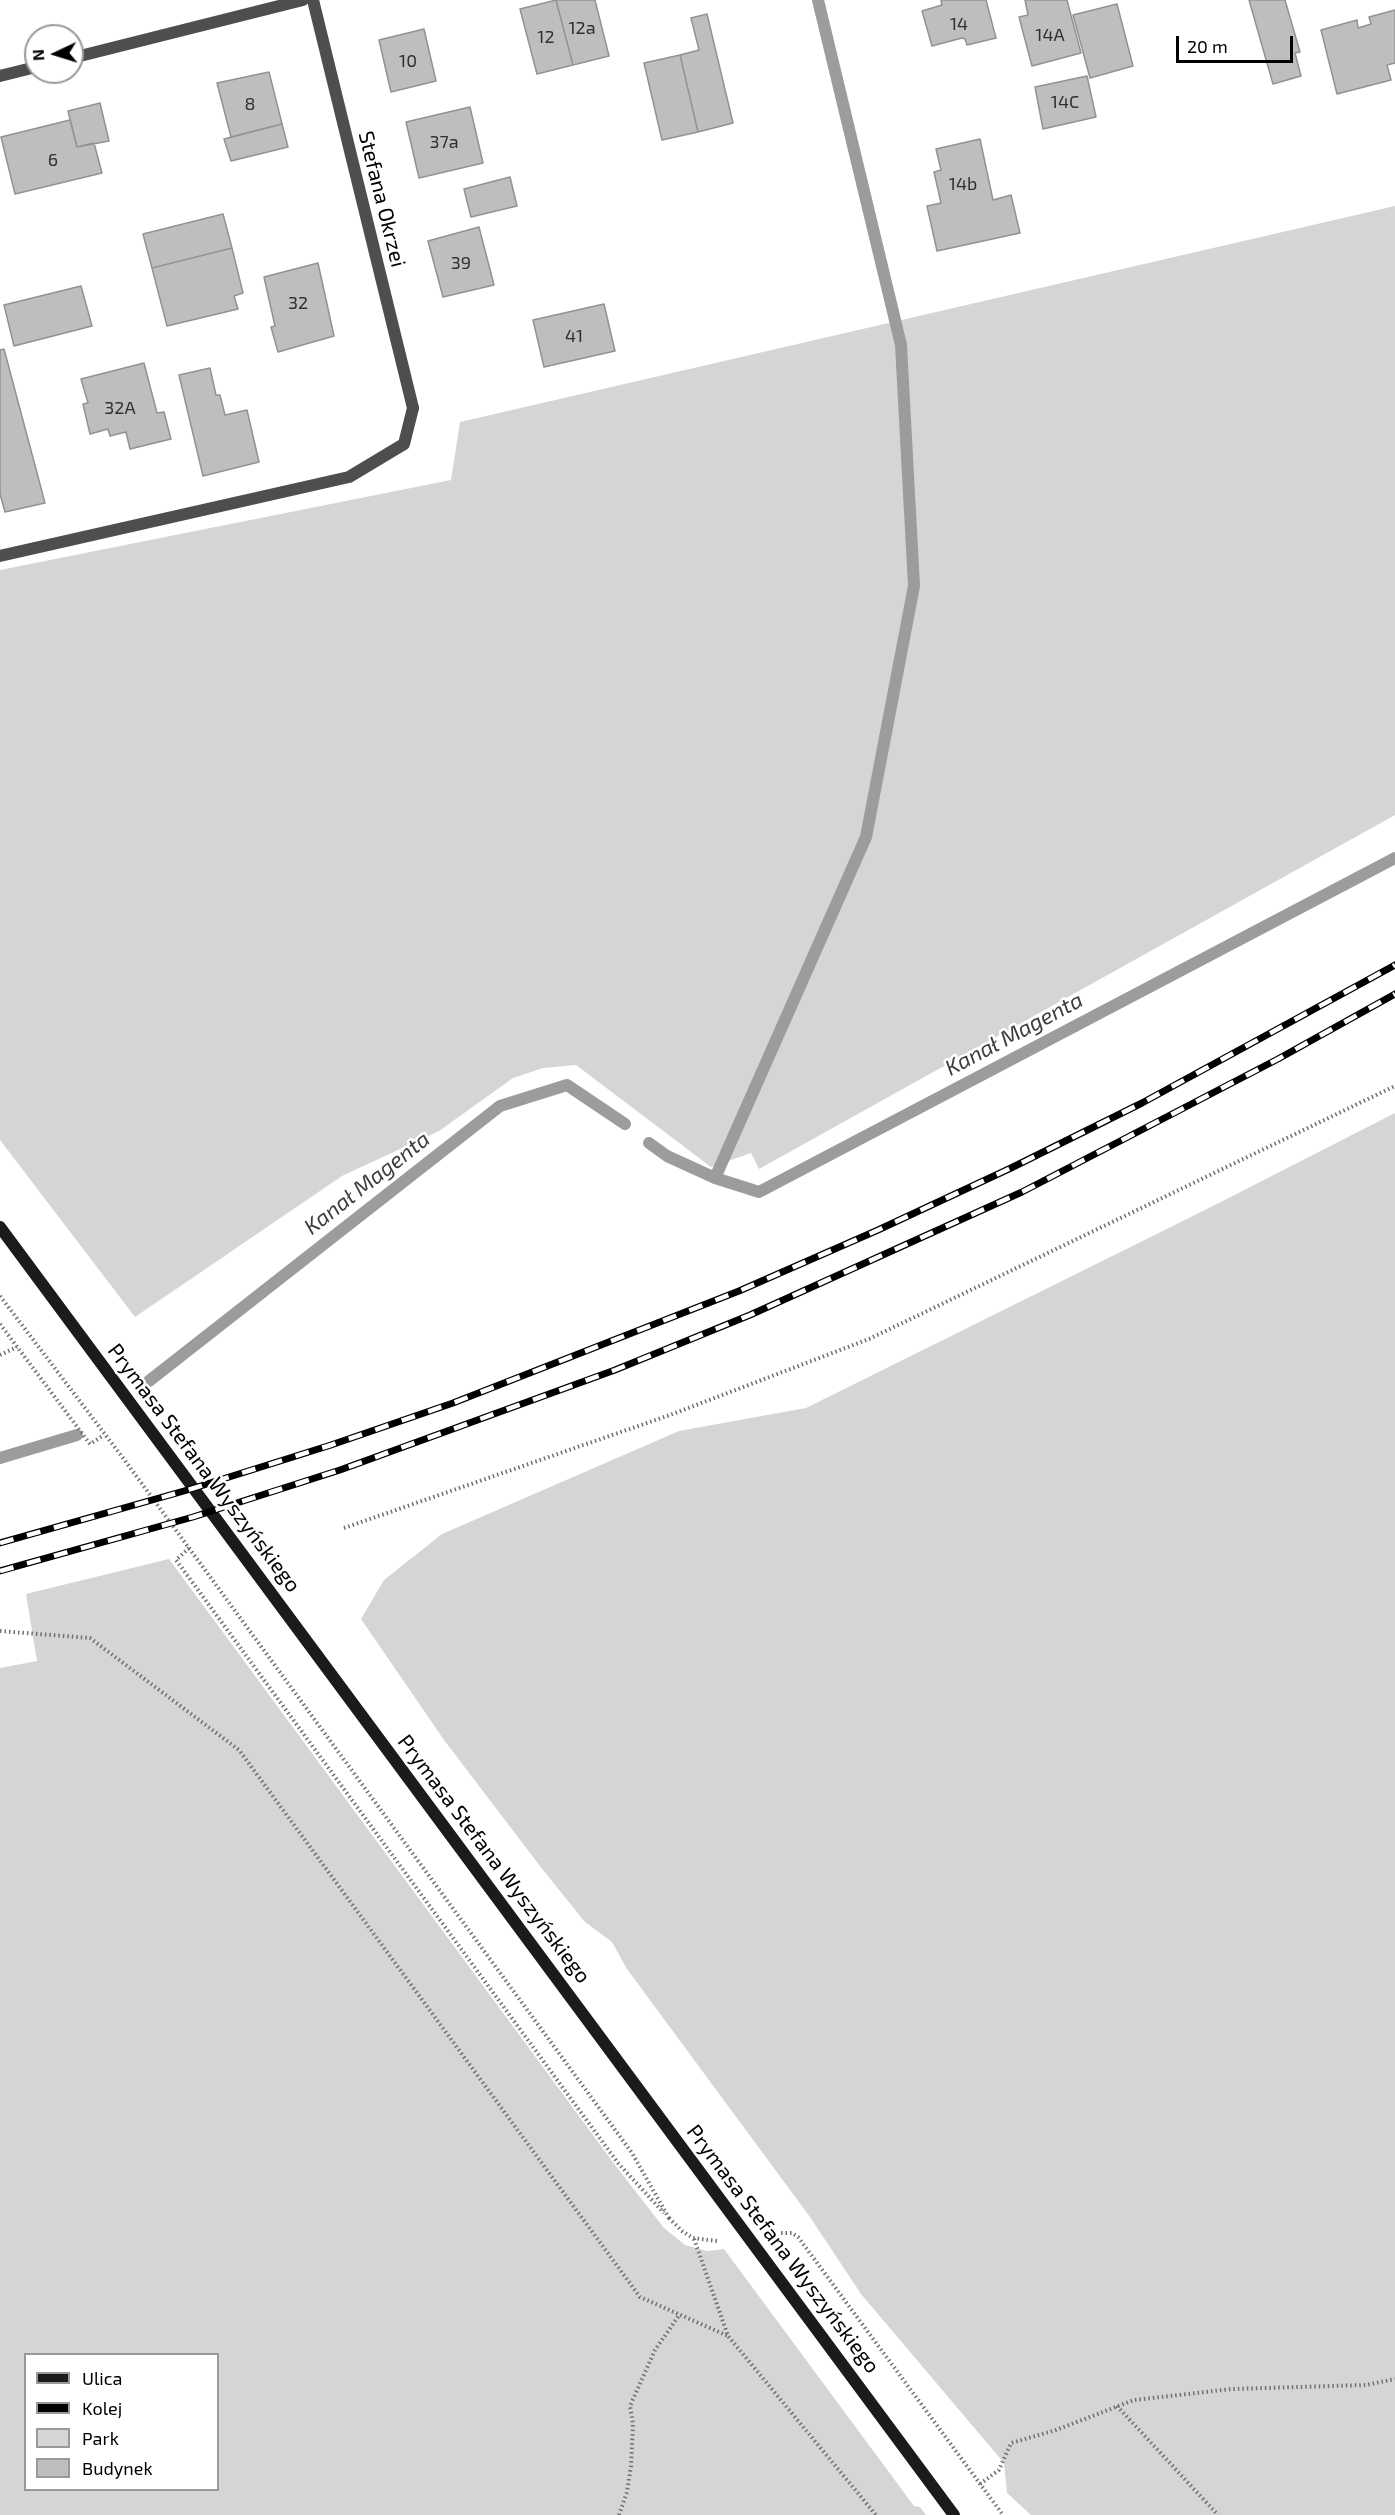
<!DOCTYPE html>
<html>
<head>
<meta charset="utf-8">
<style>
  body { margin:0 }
  #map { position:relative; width:1395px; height:2515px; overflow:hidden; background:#fff; font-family:"Exo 2",sans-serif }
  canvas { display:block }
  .legend { position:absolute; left:24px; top:2353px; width:195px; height:138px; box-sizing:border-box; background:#fff; border:2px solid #999; margin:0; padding:8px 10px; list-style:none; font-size:18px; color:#000 }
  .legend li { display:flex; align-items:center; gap:12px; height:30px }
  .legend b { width:30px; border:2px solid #999 }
  .north { position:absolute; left:24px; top:24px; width:60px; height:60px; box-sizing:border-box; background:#fff; border:2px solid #999; border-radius:50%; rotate:266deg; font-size:16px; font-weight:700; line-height:24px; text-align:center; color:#000 }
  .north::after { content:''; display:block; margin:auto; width:21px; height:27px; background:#000; clip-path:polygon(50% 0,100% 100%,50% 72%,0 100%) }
  .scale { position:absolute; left:1176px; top:36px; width:117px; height:27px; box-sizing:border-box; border:3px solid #000; border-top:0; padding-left:8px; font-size:18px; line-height:21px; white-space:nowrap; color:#000; -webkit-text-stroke:4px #fff; paint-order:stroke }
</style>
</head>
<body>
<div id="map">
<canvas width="1395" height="2515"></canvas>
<ul class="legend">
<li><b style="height:8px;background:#1b1b1b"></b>Ulica</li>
<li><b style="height:8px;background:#000"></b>Kolej</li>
<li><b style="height:16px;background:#d5d5d5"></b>Park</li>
<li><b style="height:16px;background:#bebebe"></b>Budynek</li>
</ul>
<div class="north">N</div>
<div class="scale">20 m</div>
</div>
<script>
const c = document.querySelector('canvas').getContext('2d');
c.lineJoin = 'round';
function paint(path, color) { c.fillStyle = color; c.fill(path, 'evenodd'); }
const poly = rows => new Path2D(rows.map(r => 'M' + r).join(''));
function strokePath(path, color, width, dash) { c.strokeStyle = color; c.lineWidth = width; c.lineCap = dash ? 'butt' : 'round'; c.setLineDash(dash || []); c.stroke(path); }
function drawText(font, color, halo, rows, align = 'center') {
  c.font = font + ' "Exo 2",sans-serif'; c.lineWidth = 5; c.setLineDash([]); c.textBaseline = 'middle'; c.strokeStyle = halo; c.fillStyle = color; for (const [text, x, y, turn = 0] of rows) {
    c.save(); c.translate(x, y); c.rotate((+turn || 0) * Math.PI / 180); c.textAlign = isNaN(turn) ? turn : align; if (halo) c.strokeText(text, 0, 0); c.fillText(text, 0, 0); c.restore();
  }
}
paint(poly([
  [1395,206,1395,815,759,1169,751,1153,711,1167,576,1065,543,1068,513,1078,439,1131,342,1176,135,1317,0,1140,0,570,451,480,460,422],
  [1395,1113,1395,2515,1031,2515,1007,2493,1004,2463,861,2294,810,2217,627,1969,612,1942,585,1922,543,1870,444,1740,361,1619,384,1580,442,1534,679,1431,806,1408,1209,1208],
  [169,1559,615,2165,664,2228,685,2245,707,2251,724,2249,914,2506,920,2507,926,2515,0,2515,0,1668,37,1661,26,1594],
  [26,2354,218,2354,218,2490,26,2490]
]), '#d5d5d5');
strokePath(poly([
  [649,1143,667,1156,715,1178,759,1192,1395,858],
  [715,1178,866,837,914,586,901,345,818,0],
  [149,1381,500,1106,567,1085,625,1124],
  [0,1458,77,1435]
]), '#9c9c9c', 12);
const building = poly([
  [556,0,595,0,609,56,573,65,556,0],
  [556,0,573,65,537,74,520,9,556,0],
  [941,0,986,0,996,38,967,45,965,39,962,38,932,46,922,11,942,5,941,0],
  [1025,0,1067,0,1081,53,1032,66,1019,17,1028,15,1025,0],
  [1249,0,1285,0,1300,52,1295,53,1301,76,1273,84,1249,0],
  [1117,4,1133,66,1090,78,1073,15,1117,4],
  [1395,10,1395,63,1387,65,1391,80,1337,94,1321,30,1357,20,1358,28,1371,24,1369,17,1395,10],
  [707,14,733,123,698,132,680,55,699,50,691,18,707,14],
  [424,29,436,81,391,92,379,40,424,29],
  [680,55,698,132,662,140,644,63,680,55],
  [269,72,282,124,231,137,217,83,269,72],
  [1087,76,1096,117,1043,129,1035,87,1087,76],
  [100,103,109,141,77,147,68,111,100,103],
  [470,107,483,163,419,178,406,122,470,107],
  [70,120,77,147,94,143,102,173,15,194,1,137,70,120],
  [282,124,288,147,231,161,224,139,282,124],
  [980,139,993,200,1011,195,1020,233,937,251,927,206,941,203,934,172,941,170,936,149,980,139],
  [510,177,517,206,471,217,464,189,510,177],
  [223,214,232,248,152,268,143,234,223,214],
  [479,227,494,285,443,297,428,241,479,227],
  [232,248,243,293,234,296,238,309,167,326,152,268,232,248],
  [318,263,334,336,278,352,271,327,275,326,264,277,318,263],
  [81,286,92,326,14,346,4,305,81,286],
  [604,304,615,351,544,367,533,320,604,304],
  [4,349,45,503,5,512,0,494,0,350,4,349],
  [144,363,157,413,164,412,171,439,130,449,126,432,110,436,108,429,90,434,83,404,88,403,81,379,144,363],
  [210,368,216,395,220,395,225,415,247,410,259,462,203,476,179,375,210,368]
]);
paint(building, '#bebebe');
strokePath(building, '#929292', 1.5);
strokePath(poly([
  [0,1296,126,1462,632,2153,670,2220],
  [0,1324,90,1444,104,1435],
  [0,1355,17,1347],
  [344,1528,670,1415,869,1339,1395,1086],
  [189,1548,176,1560,179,1564,618,2163,664,2213],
  [0,1631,90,1638,239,1750,640,2297,728,2336],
  [669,2218,682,2231,693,2238,717,2241],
  [781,2233,792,2233,798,2237,1003,2515],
  [694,2239,728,2336,876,2515],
  [1117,2406,1218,2515],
  [980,2484,999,2470,1011,2443,1056,2430,1134,2400,1232,2389,1366,2385,1395,2379],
  [619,2515,627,2492,631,2466,633,2424,630,2406,655,2350,680,2314]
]), '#707070', 4, [1.5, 3]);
strokePath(poly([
  [0,556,349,477,404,444,413,408]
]), '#4e4e4e', 12);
strokePath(poly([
  [313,0,413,408],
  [72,58,303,0],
  [0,76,36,67]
]), '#4e4e4e', 12);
strokePath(poly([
  [0,1227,954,2515]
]), '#1b1b1b', 12);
const rail = poly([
  [0,1543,191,1489,331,1445,453,1403,739,1291,878,1230,1011,1168,1142,1103,1395,965],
  [0,1571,193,1517,340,1470,615,1370,750,1315,1022,1192,1278,1059,1395,994]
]);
strokePath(rail, '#000', 7);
strokePath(rail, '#fff', 4.5, [14]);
drawText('18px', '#303030', null, [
  ["14",959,24],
  ["12a",582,28],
  ["14A",1050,35],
  ["12",546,37],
  ["10",408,61],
  ["14C",1065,102],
  ["8",250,104],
  ["37a",444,142],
  ["6",53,160],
  ["14b",963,184],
  ["39",461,263],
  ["32",298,303],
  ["41",574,336],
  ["32A",120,408]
]);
drawText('21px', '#000', '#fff', [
  ["Stefana Okrzei",382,199,76],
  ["Prymasa Stefana Wyszyńskiego",204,1468,53],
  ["Prymasa Stefana Wyszyńskiego",494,1859,53],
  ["Prymasa Stefana Wyszyńskiego",783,2249,53]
]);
drawText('italic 22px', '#3d3d3d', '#fff', [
  ["Kanał Magenta",1014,1034,-28],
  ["Kanał Magenta",367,1183,-38]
]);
</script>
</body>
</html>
